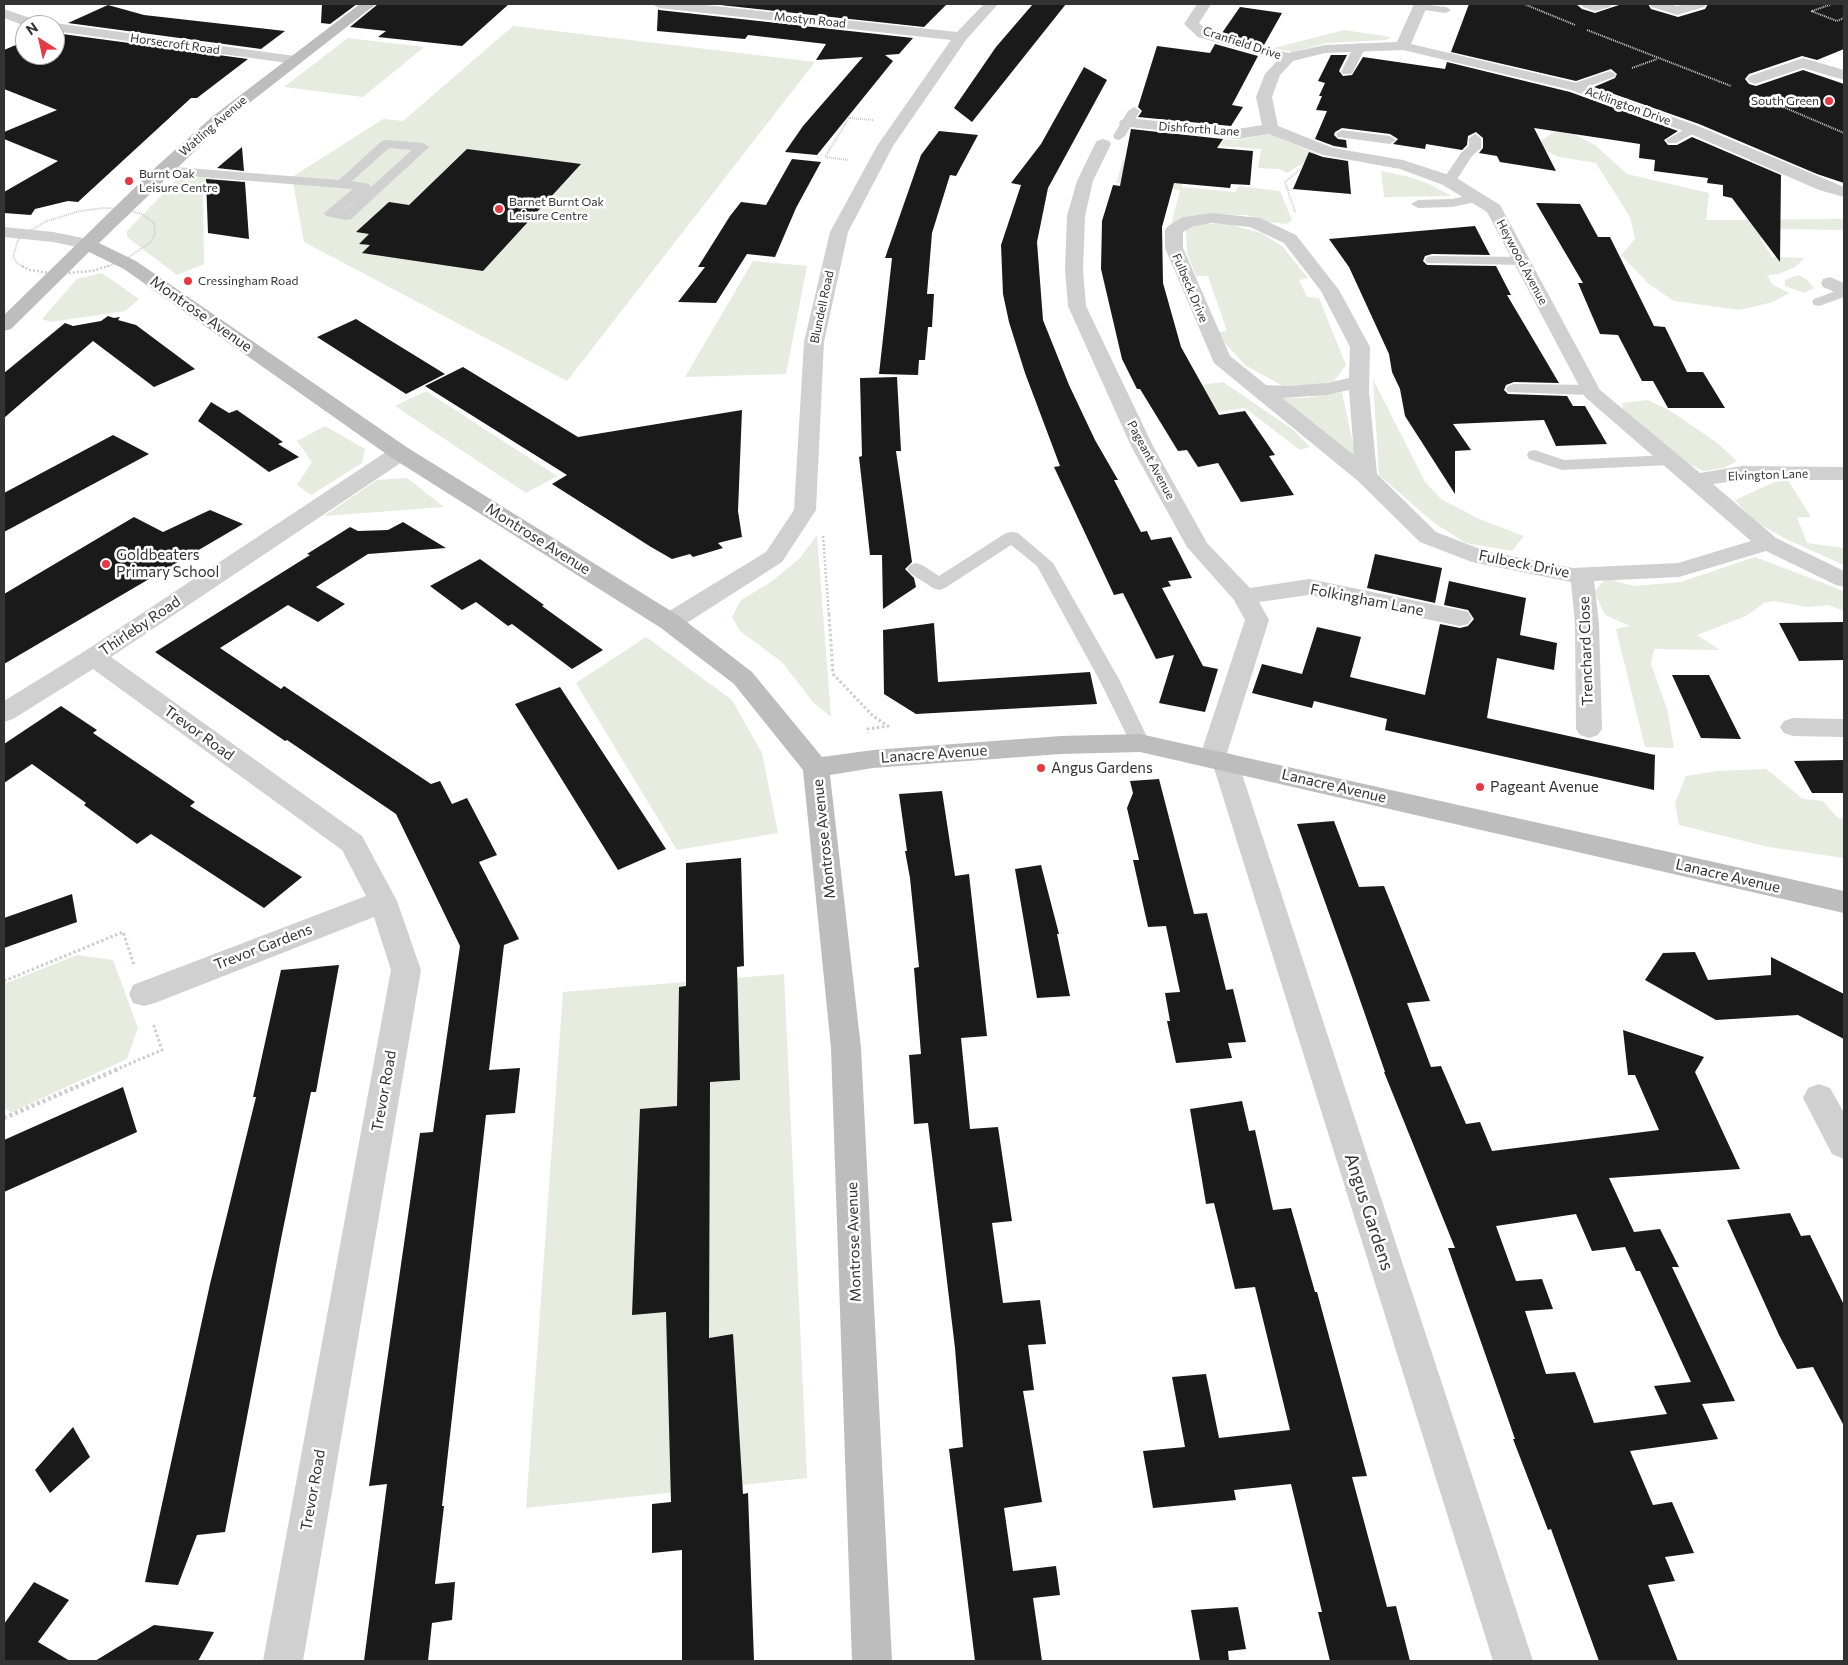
<!DOCTYPE html>
<html>
<head>
<meta charset="utf-8">
<style>
  body { margin:0 }
  #map { position:relative; width:1848px; height:1665px; overflow:hidden; background:#fff; font-family:Commissioner,sans-serif }
  canvas { display:block }
  .frame { position:absolute; inset:0; border:5px solid #333; pointer-events:none }
  .north { position:absolute; left:15px; top:15px; width:50px; height:50px; box-sizing:border-box; background:#fff; border:1px solid #adadad; border-radius:50%; rotate:325deg; font-size:14px; font-weight:700; line-height:20px; text-align:center; color:#333 }
  .north::after { content:''; display:block; margin:auto; width:18px; height:22px; background:#e63946; clip-path:polygon(50% 0,100% 100%,50% 72%,0 100%) }
</style>
</head>
<body>
<div id="map">
<canvas width="1848" height="1665"></canvas>
<div class="frame"></div>
<div class="north">N</div>
</div>
<script>
const c = document.querySelector('canvas').getContext('2d');
c.lineJoin = 'round';
function paint(path, color) { c.fillStyle = color; c.fill(path, 'evenodd'); }
const poly = rows => new Path2D(rows.map(r => 'M' + r).join(''));
function strokePath(path, color, width, dash) { c.strokeStyle = color; c.lineWidth = width; c.lineCap = dash ? 'butt' : 'round'; c.setLineDash(dash || []); c.stroke(path); }
function drawText(font, color, halo, rows, align = 'center') {
  c.font = font + ' Commissioner,sans-serif'; c.lineWidth = 5; c.setLineDash([]); c.textBaseline = 'middle'; c.strokeStyle = halo; c.fillStyle = color; for (const [text, x, y, turn = 0] of rows) {
    c.save(); c.translate(x, y); c.rotate((+turn || 0) * Math.PI / 180); c.textAlign = isNaN(turn) ? turn : align; if (halo) c.strokeText(text, 0, 0); c.fillText(text, 0, 0); c.restore();
  }
}
paint(poly([
  [513,26,815,62,567,381,304,242,292,177,383,119,403,121],
  [1344,30,1391,37,1386,40,1327,43,1293,52,1274,48],
  [348,38,424,47,363,97,284,87],
  [1566,130,1595,145,1627,174,1709,193,1706,220,1844,219,1844,230,1775,229,1781,239,1760,238,1772,257,1805,258,1795,267,1779,274,1767,275,1772,284,1789,293,1773,302,1739,310,1674,301,1649,284,1621,255,1635,239,1630,217,1596,163,1559,157,1544,150,1540,141,1556,131],
  [1270,134,1318,154,1287,173,1279,169,1258,168,1261,149,1220,146,1221,139,1237,140],
  [1123,160,1185,167,1182,187,1235,192,1238,186,1280,191,1292,220,1287,224,1268,222,1246,215,1215,214,1187,216,1171,225,1180,190,1116,183],
  [1381,171,1406,176,1429,184,1452,196,1384,197],
  [181,175,229,180,227,186,203,189,204,264,177,275,127,237,127,231],
  [1199,224,1228,224,1261,233,1282,246,1308,278,1299,280,1307,297,1319,298,1346,365,1334,381,1314,385,1283,386,1245,365,1223,341,1219,332,1227,331,1208,276,1196,276,1187,253,1186,230],
  [753,261,807,266,786,374,685,377],
  [102,273,139,299,125,311,51,322,42,319,77,279],
  [1798,275,1806,279,1814,288,1804,293,1785,286,1785,280],
  [1373,379,1425,482,1441,499,1477,518,1524,536,1512,551,1466,543,1434,523,1379,475],
  [1223,382,1292,429,1310,447,1300,450,1245,408,1172,419,1155,391],
  [426,391,557,476,526,493,395,406],
  [1342,392,1356,458,1281,398,1306,398],
  [1648,400,1669,410,1716,442,1737,461,1724,468,1704,471,1686,463,1624,413,1622,403],
  [325,426,365,449,362,463,311,495,297,485,312,462,297,441],
  [407,478,444,507,324,516,377,480],
  [1788,480,1811,517,1797,517,1807,543,1844,548,1844,565,1786,539,1754,521,1735,500,1775,482],
  [817,535,831,717,813,702,782,662,740,631,732,617,741,600,771,582,799,559],
  [1755,557,1844,591,1844,611,1828,605,1807,607,1774,601,1764,603,1746,616,1697,635,1720,650,1654,649,1651,664,1667,709,1674,748,1645,747,1616,629,1630,626,1605,615,1594,592,1606,578,1633,586,1681,582],
  [646,637,732,700,762,753,778,833,677,850,576,683],
  [1766,769,1803,799,1823,801,1838,818,1844,818,1844,858,1769,847,1679,825,1675,803,1686,776,1717,771],
  [77,955,113,960,138,1028,127,1059,12,1112,4,1109,4,984],
  [784,974,807,1478,526,1508,563,992]
]), '#e6ecdf');
paint(poly([
  [322,4,357,4,330,24,321,23],
  [378,4,509,4,462,46,378,37,386,31,350,27],
  [711,4,947,4,924,27],
  [1033,4,1066,4,972,122,954,108,996,47],
  [1469,4,1576,4,1582,9,1595,13,1622,4,1648,4,1651,9,1678,17,1705,9,1708,4,1844,4,1844,49,1817,60,1802,56,1749,74,1745,79,1749,84,1756,86,1803,70,1844,84,1844,183,1817,174,1699,124,1594,87,1615,78,1617,74,1611,69,1576,81,1451,52],
  [108,5,144,15,285,31,261,49,68,23],
  [1240,7,1282,13,1264,45,1222,33],
  [658,9,659,10,913,38,899,54,885,55,893,61,817,155,785,152,803,126,863,57,816,60,826,44,748,35,745,39,657,31],
  [55,33,248,59,197,98,191,98,78,202,68,201,35,209,31,215,4,213,4,192,58,161,4,139,4,132,57,110,4,89,4,50,25,41,25,55,55,55],
  [1215,44,1258,56,1232,105,1243,107,1231,126,1138,117,1142,111,1138,107,1157,46,1210,53],
  [1331,55,1347,55,1339,71,1343,76,1352,75,1363,57,1445,69,1447,62,1570,92,1678,131,1664,140,1668,145,1677,145,1692,137,1781,175,1780,262,1732,198,1723,196,1723,185,1707,183,1708,178,1654,171,1655,160,1639,158,1640,144,1534,128,1556,171,1500,162,1497,156,1479,153,1483,148,1483,138,1476,132,1468,136,1467,145,1462,150,1426,144,1425,149,1393,144,1398,139,1390,134,1342,128,1335,132,1334,135,1338,139,1346,140,1347,148,1334,146,1315,139,1327,111,1316,110,1322,96,1319,96,1325,83,1318,81],
  [1084,67,1107,80,1048,188,1037,242,1043,320,1069,385,1095,440,1118,480,1114,480,1141,532,1147,531,1151,540,1171,537,1192,578,1168,581,1171,586,1162,588,1203,666,1218,669,1205,712,1159,703,1174,655,1156,659,1123,593,1114,595,1054,467,1060,466,1025,373,1009,322,1003,294,1001,245,1021,185,1011,183,1041,144],
  [1131,129,1223,139,1217,148,1253,151,1250,185,1231,184,1230,188,1174,183,1162,227,1163,283,1181,347,1219,415,1245,411,1275,455,1269,456,1294,495,1241,502,1218,463,1198,467,1187,450,1178,451,1140,389,1137,389,1122,359,1101,269,1102,221,1113,185,1120,186],
  [939,131,978,135,956,176,950,175,932,233,927,294,934,294,932,327,928,327,925,360,919,360,918,375,879,374,892,258,885,258,921,155],
  [242,147,244,171,217,168],
  [467,149,581,164,483,271,362,253,370,245,359,244,369,234,356,232,389,202,409,205],
  [1309,152,1323,157,1348,161,1351,194,1293,189],
  [792,159,821,162,796,208,775,257,747,254,716,303,678,302,705,267,698,267,730,216,741,202,766,205],
  [206,179,245,182,249,239,208,233],
  [1536,203,1580,204,1598,237,1610,237,1654,326,1665,327,1687,372,1703,372,1725,408,1668,408,1653,381,1642,381,1618,335,1600,334,1578,283,1583,283],
  [1475,226,1490,255,1432,254,1425,256,1423,261,1427,265,1496,266,1511,295,1507,295,1559,383,1514,382,1506,385,1504,390,1508,394,1567,396,1573,406,1585,406,1607,444,1556,446,1544,420,1453,424,1471,450,1455,451,1455,494,1405,416,1400,389,1392,372,1389,354,1349,267,1329,239],
  [108,316,114,318,120,317,118,320,136,325,195,369,154,387,93,341,4,418,4,373,65,323,73,326,101,321],
  [356,319,388,339,445,374,406,394,317,337],
  [463,367,578,437,742,410,738,511,742,537,718,543,723,548,693,557,690,554,672,559,651,547,552,484,567,475,425,386],
  [897,377,901,451,896,451,912,562,905,569,914,578,916,587,883,609,882,555,870,555,859,457,862,456,860,378],
  [211,402,229,413,237,410,283,442,278,444,299,457,269,472,198,421],
  [113,435,149,454,4,532,4,493],
  [210,510,243,524,4,664,4,594,134,517,163,532],
  [403,522,446,548,368,554,316,587,345,604,318,622,288,605,220,648,281,689,284,686,431,784,440,781,452,804,467,798,497,855,479,862,519,939,504,945,489,1070,520,1068,515,1113,486,1115,442,1506,444,1506,435,1584,455,1582,452,1620,432,1623,428,1661,364,1661,387,1484,369,1486,420,1133,433,1132,460,946,396,814,287,740,285,741,155,652,310,555,307,554,350,527,358,531,388,530],
  [1375,554,1442,568,1435,603,1367,588],
  [480,559,544,605,542,606,603,650,572,669,512,624,508,626,476,602,462,610,430,586],
  [1449,581,1526,598,1520,635,1557,643,1554,670,1497,658,1487,718,1655,755,1654,790,1385,730,1387,719,1314,701,1312,708,1252,693,1262,664,1302,674,1317,627,1361,637,1350,677,1425,695,1440,624,1460,628,1468,626,1474,619,1468,610,1444,605],
  [1844,622,1844,660,1799,661,1779,623],
  [934,623,938,682,1090,672,1097,704,916,714,884,694,883,630],
  [1672,675,1709,675,1741,739,1701,738],
  [560,687,666,849,618,870,515,704],
  [61,706,97,730,93,733,195,802,190,806,302,877,264,908,151,834,137,844,84,805,86,803,32,764,4,783,4,744],
  [1844,760,1844,793,1812,793,1794,761],
  [1159,779,1194,914,1207,913,1226,990,1233,989,1246,1042,1228,1043,1232,1058,1176,1063,1167,1021,1170,1021,1165,993,1180,992,1166,926,1148,927,1133,860,1139,860,1127,808,1133,793,1130,781],
  [942,791,955,876,969,874,987,1036,961,1038,970,1129,998,1127,1012,1221,992,1223,1003,1303,1040,1300,1046,1344,1028,1345,1034,1390,1023,1391,1042,1502,1004,1508,1013,1571,1056,1566,1060,1595,1033,1598,1042,1661,975,1661,949,1449,963,1447,955,1348,928,1123,914,1124,909,1055,921,1054,914,968,919,967,910,878,905,851,907,851,899,794],
  [1334,821,1359,887,1384,886,1430,1001,1407,1003,1431,1067,1441,1066,1466,1124,1480,1122,1492,1151,1659,1130,1635,1075,1628,1075,1623,1030,1704,1057,1695,1072,1740,1169,1609,1178,1634,1232,1660,1229,1679,1267,1672,1267,1735,1401,1702,1404,1718,1439,1630,1451,1653,1505,1672,1502,1694,1553,1665,1557,1675,1581,1648,1585,1678,1661,1599,1661,1551,1529,1548,1530,1513,1439,1515,1439,1448,1248,1455,1248,1384,1072,1385,1072,1353,980,1297,824],
  [1576,1214,1592,1251,1625,1247,1636,1271,1640,1271,1691,1382,1654,1386,1667,1414,1594,1423,1575,1372,1546,1374,1525,1311,1553,1309,1542,1279,1516,1281,1496,1226],
  [741,858,744,966,737,967,740,1080,710,1082,709,1338,733,1334,743,1494,748,1493,754,1661,682,1661,682,1550,652,1553,652,1504,671,1502,666,1312,632,1315,640,1109,677,1106,679,987,686,986,686,863],
  [1041,865,1059,934,1057,934,1070,996,1037,998,1015,869],
  [72,894,77,922,4,948,4,918],
  [1695,952,1708,980,1771,975,1771,957,1844,994,1844,1039,1798,1015,1716,1020,1645,980,1663,953],
  [339,965,316,1092,311,1092,280,1244,225,1532,197,1535,178,1585,145,1582,210,1284,256,1097,253,1097,281,970],
  [123,1087,137,1132,4,1192,4,1140],
  [1242,1101,1249,1131,1255,1130,1273,1210,1291,1208,1315,1292,1317,1292,1367,1476,1352,1477,1387,1607,1396,1606,1410,1661,1330,1661,1318,1612,1322,1612,1291,1484,1234,1490,1236,1500,1153,1508,1143,1451,1185,1447,1172,1377,1206,1374,1219,1438,1290,1430,1255,1287,1235,1289,1214,1203,1206,1204,1190,1109],
  [1790,1213,1801,1236,1810,1235,1844,1305,1844,1426,1813,1367,1797,1369,1779,1335,1727,1220],
  [73,1427,90,1457,50,1493,35,1470],
  [34,1582,69,1600,38,1642,70,1661,4,1661,4,1624],
  [1238,1607,1246,1649,1228,1651,1229,1661,1200,1661,1191,1610],
  [154,1625,214,1632,198,1661,95,1661]
]), '#1a1a1a');
strokePath(poly([
  [1524,4,1575,25],
  [1811,11,1837,21,1844,18],
  [1812,11,1832,4],
  [1587,30,1731,86],
  [1632,68,1657,59],
  [1767,100,1844,133],
  [848,160,825,157,849,118,873,120],
  [1295,212,1285,182,1302,168],
  [24,267,17,263,13,257,18,240,24,234,47,221,80,211,104,208,123,209,142,214,154,223,155,233,151,242,123,261,105,267]
]), '#cdcdcd', 2, [1, 1]);
strokePath(poly([
  [22,266,30,270,56,274,92,271,109,266],
  [823,536,829,615]
]), '#cdcdcd', 2.5, [2, 2]);
strokePath(poly([
  [829,614,833,674,873,716,888,726,868,729,868,733],
  [4,981,123,932,134,965],
  [115,1070,162,1050,153,1023]
]), '#cdcdcd', 3, [2.5, 2.5]);
strokePath(poly([
  [4,1118,118,1069]
]), '#cdcdcd', 4.5, [3, 3]);
paint(poly([
  [1420,4,1446,7,1451,10,1446,13,1416,9,1415,7,1420,4],
  [1360,43,1366,46,1353,72,1351,74,1343,74,1341,72,1354,46,1360,43],
  [1610,71,1614,73,1616,75,1614,77,1576,91,1570,87,1572,84,1610,71],
  [1134,107,1140,111,1125,136,1119,140,1115,139,1113,136,1128,111,1134,107],
  [1692,125,1696,126,1698,129,1696,132,1676,143,1668,143,1666,140,1692,125],
  [1342,130,1390,136,1396,140,1390,144,1338,137,1336,134,1342,130],
  [1475,134,1481,138,1481,148,1472,156,1454,184,1444,184,1442,181,1461,153,1469,146,1469,138,1475,134],
  [386,140,423,143,429,147,351,219,346,220,326,216,324,213,353,189,163,174,157,170,163,166,339,180,382,141,386,140],
  [389,148,412,150,371,187,369,184,352,181,389,148],
  [357,199,343,211,342,211,357,199],
  [1476,194,1483,198,1481,201,1452,207,1418,208,1411,204,1418,200,1452,199,1476,194],
  [1432,256,1522,257,1527,258,1529,261,1527,264,1522,265,1427,263,1425,260,1427,257,1432,256],
  [1844,288,1844,297,1819,306,1814,305,1812,302,1814,299,1844,288],
  [1514,384,1590,385,1596,387,1598,390,1596,393,1590,395,1508,392,1506,389,1508,386,1514,384],
  [1535,450,1564,460,1669,455,1675,456,1677,460,1675,464,1669,465,1562,470,1529,459,1527,455,1529,451,1535,450],
  [1012,532,1018,533,1053,563,1120,681,1150,743,1147,748,1140,750,1133,748,1100,681,1037,566,1011,545,945,588,939,590,933,588,910,573,907,569,910,565,916,563,922,565,939,576,1006,533,1012,532]
]), '#d0d0d0');
paint(poly([
  [652,4,696,4,957,32,984,4,998,4,966,40,893,146,848,232,824,342,816,510,782,562,679,628,670,630,661,628,658,622,661,616,766,552,794,510,804,342,830,232,877,146,951,40,659,8,652,4],
  [1197,4,1211,4,1199,23,1208,31,1288,53,1325,45,1397,42,1414,4,1428,4,1411,44,1581,84,1698,126,1844,187,1844,197,1819,190,1686,132,1571,90,1403,50,1325,53,1293,61,1280,75,1272,97,1278,126,1333,148,1403,160,1455,177,1500,205,1600,390,1700,473,1742,466,1844,467,1844,480,1742,480,1713,484,1776,538,1844,571,1844,587,1836,585,1766,551,1679,577,1594,581,1599,624,1602,729,1598,735,1589,738,1580,735,1576,729,1575,624,1571,582,1472,562,1420,542,1358,481,1214,363,1165,248,1165,230,1168,226,1183,217,1212,213,1260,218,1296,235,1339,290,1370,347,1369,392,1377,474,1436,532,1485,551,1573,568,1678,563,1751,541,1585,397,1487,212,1443,185,1400,169,1323,155,1269,134,1238,139,1121,126,1119,123,1121,120,1127,118,1238,129,1262,125,1256,97,1265,74,1278,60,1198,37,1184,24,1197,4],
  [1212,223,1250,227,1284,243,1321,291,1350,347,1349,378,1327,383,1288,386,1266,385,1230,356,1183,248,1183,232,1194,226,1212,223],
  [1349,390,1354,455,1282,398,1327,395,1349,390],
  [1581,4,1612,4,1610,7,1595,11,1583,7,1581,4],
  [1650,4,1670,4,1677,6,1685,4,1706,4,1704,7,1677,15,1652,7,1650,4],
  [4,9,33,19,48,22,50,24,55,23,295,56,300,57,302,60,300,63,295,64,55,31,55,25,25,26,4,18,4,9],
  [1803,58,1844,70,1844,80,1803,68,1755,84,1750,82,1747,79,1750,76,1803,58],
  [1103,139,1109,141,1111,144,1093,181,1085,216,1083,270,1086,306,1153,446,1207,543,1250,588,1309,579,1460,610,1468,612,1472,618,1468,624,1460,626,1309,595,1259,602,1269,620,1227,753,1234,755,1238,762,1533,1661,1493,1661,1214,768,1203,766,1199,759,1245,620,1234,600,1187,547,1131,446,1068,306,1065,270,1067,216,1077,181,1095,144,1097,141,1103,139],
  [4,227,53,232,93,240,96,244,93,248,87,249,53,242,4,237,4,227],
  [1830,277,1844,283,1844,296,1823,287,1821,283,1823,279,1830,277],
  [400,447,408,448,411,453,408,458,111,657,362,836,397,901,421,970,303,1661,263,1661,391,970,374,917,155,1003,144,1006,133,1003,129,994,133,985,366,896,342,850,93,669,13,719,4,722,4,701,85,651,392,448,400,447],
  [1793,718,1844,719,1844,737,1793,736,1784,733,1780,727,1784,721,1793,718],
  [1819,1084,1830,1088,1844,1113,1844,1159,1832,1154,1803,1098,1808,1088,1819,1084]
]), '#d0d0d0');
paint(poly([
  [360,4,376,4,225,122,99,243,136,261,408,448,679,616,752,672,822,757,873,750,1061,736,1140,734,1844,891,1844,913,1140,752,1061,754,873,768,830,775,861,1048,892,1661,852,1661,831,1048,803,770,734,684,661,628,392,458,124,269,89,252,11,329,4,331,4,315,157,166,213,116,360,4]
]), '#bdbdbd');
for (const [x, y, r, color] of [
  [1829,101,5,"#e63946"],
  [129,181,5,"#e63946"],
  [499,209,5,"#e63946"],
  [188,281,5,"#e63946"],
  [106,564,5,"#e63946"],
  [1041,768,5,"#e63946"],
  [1480,787,5,"#e63946"]
]) { const dot = new Path2D(); dot.arc(x, y, r, 0, 2 * Math.PI); c.fillStyle = color; c.fill(dot); strokePath(dot, '#fff', 2); }
drawText('12px', '#333', '#fff', [
  ["Mostyn Road",810,20,6],
  ["Cranfield Drive",1242,43,18],
  ["Horsecroft Road",175,44,8],
  ["Acklington Drive",1628,106,20],
  ["Watling Avenue",213,126,-41],
  ["Dishforth Lane",1199,129,4],
  ["Heywood Avenue",1522,262,62],
  ["Fulbeck Drive",1190,288,67],
  ["Blundell Road",822,307,-78],
  ["Pageant Avenue",1151,460,62],
  ["Elvington Lane",1768,475,-2]
]);
drawText('12px', '#333', '#fff', [
  ["South Green",1819,101,"right"],
  ["Burnt Oak",139,174],
  ["Leisure Centre",139,188],
  ["Barnet Burnt Oak",509,202],
  ["Leisure Centre",509,216],
  ["Cressingham Road",198,281]
], 'left');
drawText('15px', '#333', '#fff', [
  ["Montrose Avenue",201,314,35],
  ["Montrose Avenue",538,539,32],
  ["Fulbeck Drive",1524,564,11],
  ["Folkingham Lane",1367,600,11],
  ["Thirleby Road",140,626,-34],
  ["Trenchard Close",1586,651,-92],
  ["Trevor Road",199,733,36],
  ["Lanacre Avenue",934,754,-4],
  ["Lanacre Avenue",1334,786,13],
  ["Montrose Avenue",824,839,-96],
  ["Lanacre Avenue",1728,876,13],
  ["Trevor Gardens",263,947,-21],
  ["Trevor Road",384,1091,-80],
  ["Montrose Avenue",854,1242,-92],
  ["Trevor Road",313,1490,-80]
]);
drawText('15px', '#333', '#fff', [
  ["Goldbeaters",116,555],
  ["Primary School",116,572],
  ["Angus Gardens",1051,768],
  ["Pageant Avenue",1490,787]
], 'left');
drawText('18px', '#333', '#fff', [
  ["Angus Gardens",1369,1212,72]
]);
</script>
</body>
</html>
